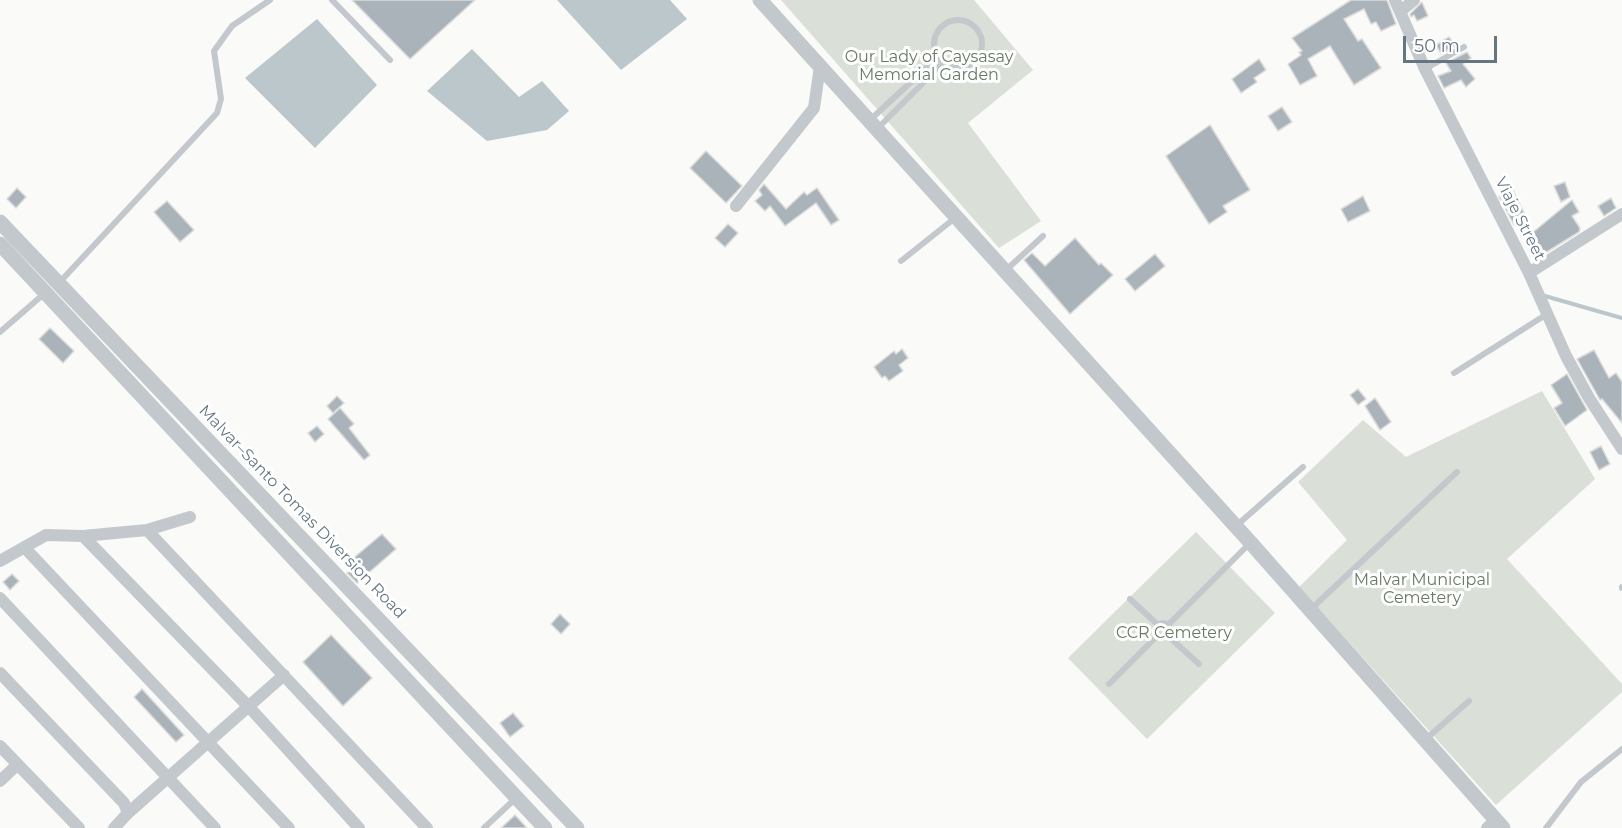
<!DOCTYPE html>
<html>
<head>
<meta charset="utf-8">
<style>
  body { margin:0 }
  #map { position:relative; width:1622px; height:828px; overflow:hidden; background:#fafaf8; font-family:Montserrat,sans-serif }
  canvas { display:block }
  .scale { position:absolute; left:1403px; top:36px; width:94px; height:27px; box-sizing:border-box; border:3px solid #657683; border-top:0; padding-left:8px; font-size:18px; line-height:21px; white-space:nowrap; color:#657683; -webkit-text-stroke:4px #fff; paint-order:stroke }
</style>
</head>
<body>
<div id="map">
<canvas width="1622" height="828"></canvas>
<div class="scale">50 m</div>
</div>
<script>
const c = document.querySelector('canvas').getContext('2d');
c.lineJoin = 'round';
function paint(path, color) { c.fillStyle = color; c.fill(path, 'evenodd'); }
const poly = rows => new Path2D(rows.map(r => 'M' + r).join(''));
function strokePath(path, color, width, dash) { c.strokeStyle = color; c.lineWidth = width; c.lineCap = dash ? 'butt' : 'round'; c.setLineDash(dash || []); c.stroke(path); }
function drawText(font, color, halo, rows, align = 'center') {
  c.font = font + ' Montserrat,sans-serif'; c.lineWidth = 6; c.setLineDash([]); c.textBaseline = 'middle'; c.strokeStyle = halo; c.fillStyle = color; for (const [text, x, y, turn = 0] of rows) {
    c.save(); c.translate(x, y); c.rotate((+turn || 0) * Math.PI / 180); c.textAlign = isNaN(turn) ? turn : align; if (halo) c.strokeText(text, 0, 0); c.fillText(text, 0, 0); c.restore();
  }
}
paint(poly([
  [781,0,974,0,1033,70,968,123,1041,221,999,248],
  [1542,391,1595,479,1507,559,1622,684,1622,692,1496,805,1299,587,1347,540,1298,482,1363,420,1406,457],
  [1196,532,1275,613,1147,739,1068,658]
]), '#dadfd7');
paint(poly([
  [557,0,670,0,687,19,621,70],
  [317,19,377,85,315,148,245,78],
  [472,49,519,97,542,81,569,111,547,130,487,141,427,91]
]), '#bbc7cb');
strokePath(poly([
  [1545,296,1622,318]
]), '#bbc7cb', 4);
const building = poly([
  [352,0,475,0,410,59,352,0],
  [1351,0,1387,0,1396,24,1381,31,1376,22,1371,24,1364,9,1344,19,1358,41,1362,39,1381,68,1354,85,1330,46,1308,59,1317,76,1300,85,1288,64,1301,55,1299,52,1302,51,1292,38,1351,0],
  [1422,2,1428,16,1417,21,1414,15,1411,17,1410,14,1422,2],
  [1449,37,1455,46,1441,54,1436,45,1449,37],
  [1467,52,1471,58,1463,64,1475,79,1466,87,1461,80,1444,88,1438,76,1451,71,1446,63,1467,52],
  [1259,59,1266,70,1254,78,1257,82,1241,93,1232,79,1259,59],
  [1282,107,1292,122,1278,131,1268,116,1282,107],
  [1210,125,1250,190,1223,206,1227,212,1209,224,1166,156,1210,125],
  [706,151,742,186,726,203,690,168,706,151],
  [1565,182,1570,197,1561,202,1554,186,1565,182],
  [764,184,786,209,804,192,807,195,817,188,839,220,831,225,816,203,785,226,770,206,765,211,755,201,762,195,759,190,764,184],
  [17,188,26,197,16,208,7,199,17,188],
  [1513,190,1527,219,1514,225,1499,197,1513,190],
  [1363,196,1370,211,1348,222,1341,209,1363,196],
  [1611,198,1616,208,1604,216,1598,206,1611,198],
  [1572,200,1579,212,1572,216,1580,228,1579,232,1537,258,1526,238,1572,200],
  [167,201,194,230,180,242,154,212,167,201],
  [728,224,738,233,725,247,715,238,728,224],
  [1075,238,1099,265,1101,263,1113,275,1070,314,1024,260,1032,253,1045,266,1075,238],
  [1155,254,1165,266,1135,291,1125,279,1155,254],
  [50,328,74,351,63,363,39,339,50,328],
  [902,349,908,358,899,365,903,371,889,381,885,376,882,378,874,367,894,351,896,354,902,349],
  [1594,350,1609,378,1616,373,1622,382,1622,423,1602,399,1600,400,1577,359,1594,350],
  [1567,374,1587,410,1565,426,1554,408,1562,403,1551,385,1567,374],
  [1358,389,1366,399,1358,405,1350,395,1358,389],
  [337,396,344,403,333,413,327,406,337,396],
  [1375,398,1391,422,1380,430,1365,406,1375,398],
  [340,408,354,424,349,428,370,455,364,460,328,419,340,408],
  [317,426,324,434,315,442,308,433,317,426],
  [1601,446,1610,464,1599,470,1590,452,1601,446],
  [382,534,396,549,357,583,347,573,355,567,350,561,382,534],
  [12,574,19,581,10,590,3,582,12,574],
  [560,614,570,624,561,634,551,624,560,614],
  [331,635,372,678,343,706,303,662,331,635],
  [142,689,184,735,176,742,134,697,142,689],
  [513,713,524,726,510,737,500,723,513,713],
  [515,815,527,828,501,828,515,815]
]);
paint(building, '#aab3b9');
strokePath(building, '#dcdcda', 1.5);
strokePath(poly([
  [332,0,390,60],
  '934 44a24 24 0 1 1 48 0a24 24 0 1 1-48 0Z',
  [1425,69,1464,47],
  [870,120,938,57],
  [878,128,943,63],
  [901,261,955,218],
  [1005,271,1043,236],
  [58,284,217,113,221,99,214,51,232,26,270,0],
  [0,332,45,293],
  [1454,373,1547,314],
  [1236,526,1303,467],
  [1622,587,1622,588],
  [1130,599,1158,625],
  [1311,609,1457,472],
  '1156 630a7 7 0 1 1 14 0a7 7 0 1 1-14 0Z',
  [1168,625,1250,543],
  [1167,635,1199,664],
  [1109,684,1158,635],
  [1426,739,1469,701],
  [484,828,516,798],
  [1546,828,1581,782,1622,749]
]), '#c3c8cc', 6);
strokePath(poly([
  [1395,0,1425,69,1529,273,1566,356,1589,398,1622,449],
  [1401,11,1414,0],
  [736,206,814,108,820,66],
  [1529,273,1622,214],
  [147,530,427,828],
  [83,536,250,708,359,828],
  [24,547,289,828],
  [0,561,46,535,83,536,147,530,190,517],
  [0,598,215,828],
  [0,673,124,803,128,813,114,828],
  [0,746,79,828],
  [0,781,17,765],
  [128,813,284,675],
  [1487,828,1496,820]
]), '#c3c8cc', 12);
strokePath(poly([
  [760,0,1250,542,1503,828],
  [0,222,577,828],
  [0,244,545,828]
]), '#c3c8cc', 15);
drawText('16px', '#687a64', '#fff', [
  ["Our Lady of Caysasay",929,57],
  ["Memorial Garden",929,75],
  ["Malvar Municipal",1422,580],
  ["Cemetery",1422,598],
  ["CCR Cemetery",1174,633]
]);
drawText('16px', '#657683', '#fff', [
  ["Viaje Street",1520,219,63],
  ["Malvar–Santo Tomas Diversion Road",302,512,46]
]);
</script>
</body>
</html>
